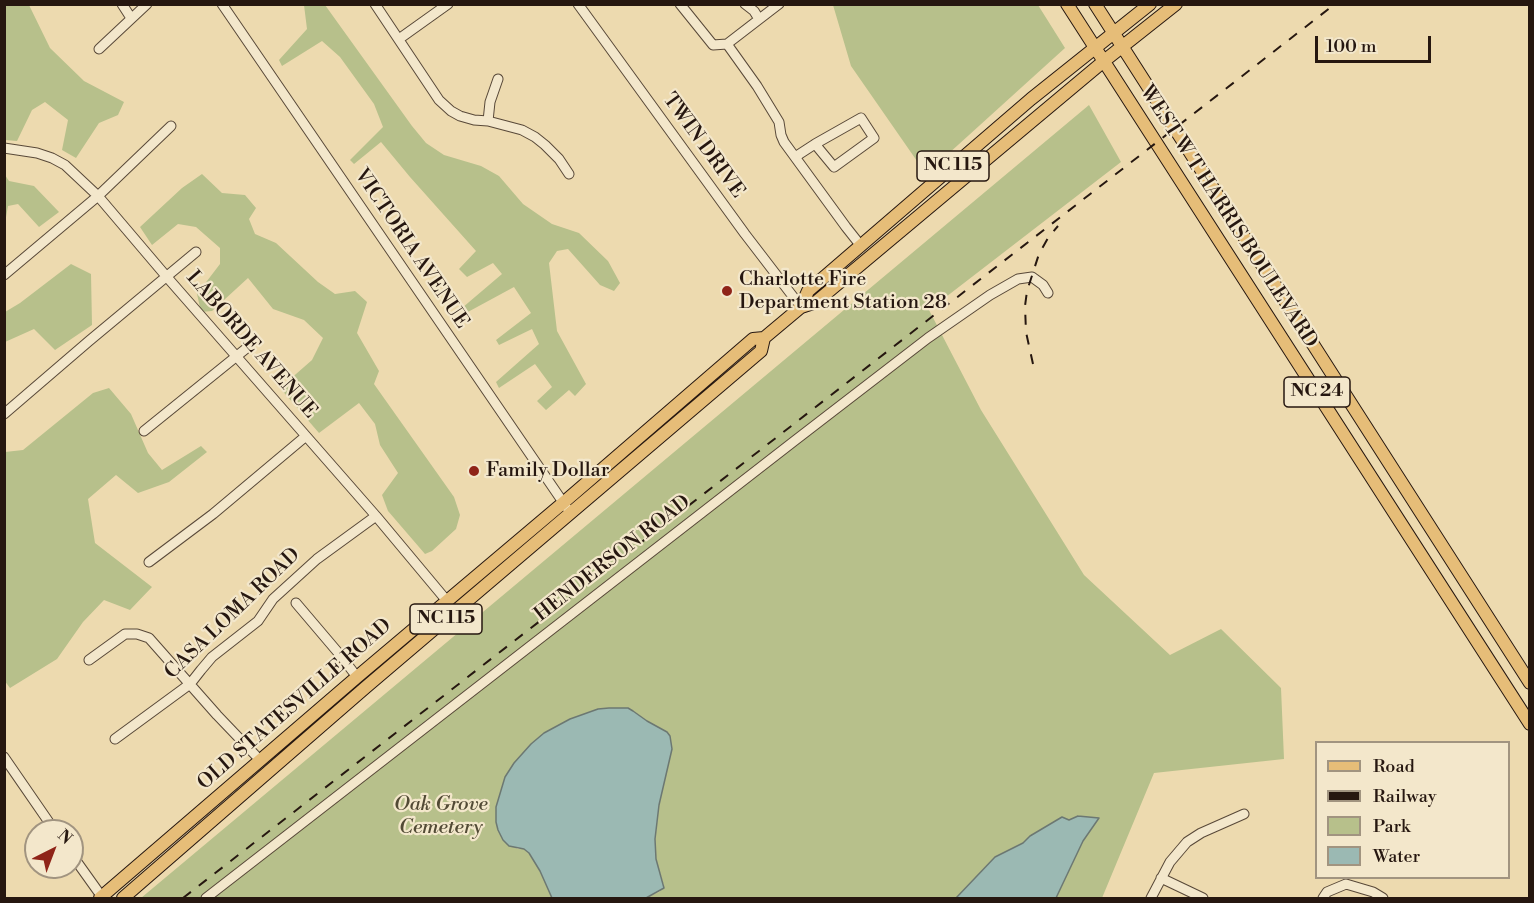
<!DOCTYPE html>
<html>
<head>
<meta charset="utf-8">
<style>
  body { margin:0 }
  #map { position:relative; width:1534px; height:903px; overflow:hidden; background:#eddaaf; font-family:"Libre Bodoni",serif }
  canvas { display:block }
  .frame { position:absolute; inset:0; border:6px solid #261710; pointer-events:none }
  .legend { position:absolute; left:1315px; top:741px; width:195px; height:138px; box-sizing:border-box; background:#f3e7cb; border:2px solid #a19480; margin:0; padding:8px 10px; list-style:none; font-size:18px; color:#261710 }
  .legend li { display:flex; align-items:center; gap:12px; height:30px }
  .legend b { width:30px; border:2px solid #a19480 }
  .north { position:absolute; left:24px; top:819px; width:60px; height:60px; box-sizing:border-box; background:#f3e7cb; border:2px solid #a19480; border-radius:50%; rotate:42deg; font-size:16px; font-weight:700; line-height:24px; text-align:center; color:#261710 }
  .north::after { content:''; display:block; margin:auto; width:21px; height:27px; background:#8f2418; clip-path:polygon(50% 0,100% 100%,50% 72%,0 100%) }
  .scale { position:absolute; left:1315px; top:36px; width:116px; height:27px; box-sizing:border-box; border:3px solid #261710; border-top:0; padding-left:8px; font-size:18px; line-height:21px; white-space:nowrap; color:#261710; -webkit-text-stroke:4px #f3e7cb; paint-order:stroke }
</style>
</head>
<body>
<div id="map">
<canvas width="1534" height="903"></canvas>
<div class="frame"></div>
<ul class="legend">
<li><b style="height:8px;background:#e6bd78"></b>Road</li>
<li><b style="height:8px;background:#261710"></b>Railway</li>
<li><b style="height:16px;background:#b7c08b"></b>Park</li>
<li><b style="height:16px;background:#9bb9b3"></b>Water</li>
</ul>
<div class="north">N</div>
<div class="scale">100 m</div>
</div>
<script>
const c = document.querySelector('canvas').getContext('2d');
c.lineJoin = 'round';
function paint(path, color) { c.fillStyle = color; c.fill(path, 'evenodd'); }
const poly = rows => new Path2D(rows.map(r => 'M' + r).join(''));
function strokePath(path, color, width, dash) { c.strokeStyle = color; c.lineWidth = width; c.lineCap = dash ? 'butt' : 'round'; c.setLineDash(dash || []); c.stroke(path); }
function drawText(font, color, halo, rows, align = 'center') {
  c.font = font + ' "Libre Bodoni",serif'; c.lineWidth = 4.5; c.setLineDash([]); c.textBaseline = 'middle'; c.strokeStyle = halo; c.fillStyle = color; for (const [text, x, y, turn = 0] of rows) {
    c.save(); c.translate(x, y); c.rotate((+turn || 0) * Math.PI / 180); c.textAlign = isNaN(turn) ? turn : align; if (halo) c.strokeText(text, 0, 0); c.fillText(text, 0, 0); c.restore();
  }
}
paint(poly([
  [5,4,29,5,50,48,84,81,124,102,118,115,99,123,76,158,62,150,68,120,45,102,32,110,17,141,5,140],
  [304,5,325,5,412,126,426,143,444,155,481,166,499,176,523,204,552,224,579,233,608,261,620,283,614,291,600,285,568,249,557,251,549,263,557,331,586,384,575,396,569,390,546,410,537,401,552,387,535,364,499,388,496,382,539,344,532,329,499,345,496,340,531,313,514,287,466,313,462,308,502,274,493,263,467,277,459,269,476,251,410,177,381,142,354,164,350,160,383,127,374,104,340,57,322,41,282,66,279,60,307,29],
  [833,5,1038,5,1065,48,926,174,851,66],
  [1089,105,1121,162,929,310,981,410,1084,575,1170,655,1221,629,1281,688,1284,759,1154,773,1102,898,1056,898,1083,841,1098,818,1069,820,1030,836,1023,843,995,857,956,898,646,898,659,892,664,888,664,886,656,859,655,839,659,805,647,721,633,711,628,708,609,708,598,709,570,719,545,733,531,744,508,772,496,822,498,830,503,840,518,849,524,849,529,853,540,871,552,898,141,898],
  [202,174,222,193,245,195,256,208,249,219,255,234,276,243,318,282,335,294,355,291,367,302,357,333,379,371,374,384,454,497,460,515,456,529,432,551,425,554,388,511,382,495,398,473,380,445,375,424,359,403,319,433,280,388,312,360,323,338,304,320,273,309,248,278,212,311,201,312,197,294,220,264,220,248,196,227,178,224,152,245,140,227,182,188],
  [5,175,9,181,34,186,59,212,39,227,18,204,8,206,5,223],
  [71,264,91,274,92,325,55,350,34,329,5,342,5,312,20,303],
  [109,388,131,414,148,453,162,470,201,446,207,452,169,482,138,493,116,475,88,499,95,543,152,587,130,610,104,600,83,622,57,659,10,688,4,680,5,452,23,450,93,393]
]), '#b7c08b');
const water = poly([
  [609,708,628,708,633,711,647,721,667,732,670,736,672,749,659,805,655,839,656,859,664,888,646,898,552,898,540,871,529,853,524,849,509,846,503,840,498,830,496,822,496,807,505,777,514,763,531,744,544,733,570,719,598,709,609,708],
  [1078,816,1099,818,1083,841,1056,898,956,898,995,857,1023,843,1030,836,1062,817,1069,820,1078,816]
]);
paint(water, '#9bb9b3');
strokePath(water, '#6c7872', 1.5);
const minor = poly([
  [122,4,131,18],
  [222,4,567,508],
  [375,4,439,100,451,111,460,116,474,120,488,121,522,130,535,137,545,145,559,159,569,174],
  [578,4,745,234,801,307],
  [680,4,713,45,727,44,757,86,779,122,781,135,784,142,846,227,861,246],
  [745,4,754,11,759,19],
  [399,39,448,4],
  [727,44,779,4],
  [99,49,147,4],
  [488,121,490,102,498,79],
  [4,148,37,153,52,158,65,165,98,196,166,276,376,516,447,601],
  [795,157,815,144,861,118,874,138,834,167,815,144],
  [4,275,98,196,171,126],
  [4,414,89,341,196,252],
  [144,431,248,347],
  [149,562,213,514,306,436],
  [296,603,341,656,357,677],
  [89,660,125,634,137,634,149,638,217,715,260,760],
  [115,739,190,684,201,670,212,657,258,621,273,599,317,559,376,516],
  [4,757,55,831],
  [72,855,102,897],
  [1161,878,1203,898],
  [206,898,793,442,928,338,990,295,1018,279,1032,277,1043,285,1048,293],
  [1151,898,1170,862,1187,842,1201,833,1244,814],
  [1323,898,1327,892,1346,884,1373,892,1383,898]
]);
const major = poly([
  [1067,4,1530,724],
  [1095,4,1530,683],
  [801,307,808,291,1031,99,1150,4],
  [100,898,357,677,563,503,753,339,764,338,801,307,816,302,1104,61,1176,4],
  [123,898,366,687,761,351,764,338]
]);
strokePath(minor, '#584838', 11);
strokePath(major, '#261710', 14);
strokePath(minor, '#f3e7cb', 9);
strokePath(major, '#e6bd78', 12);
strokePath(poly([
  [1033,364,1026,332,1025,306,1027,291,1039,254,1048,238,1058,226],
  [183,898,1335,4]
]), '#261710', 2, [10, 10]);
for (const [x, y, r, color] of [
  [727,291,6,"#8f2418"],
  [474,471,6,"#8f2418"]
]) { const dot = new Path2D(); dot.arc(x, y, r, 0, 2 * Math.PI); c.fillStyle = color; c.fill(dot); strokePath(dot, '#f3e7cb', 2); }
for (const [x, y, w] of [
  [953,166,72],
  [1317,392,66],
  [446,619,72]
]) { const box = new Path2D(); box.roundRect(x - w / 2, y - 15, w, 30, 4.5); c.fillStyle = '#f3e7cb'; c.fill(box); strokePath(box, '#261710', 1.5); }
drawText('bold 18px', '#261710', null, [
  ["NC 115",953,166],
  ["NC 24",1317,392],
  ["NC 115",446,619]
]);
drawText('20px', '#261710', '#f3e7cb', [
  ["TWIN DRIVE",703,146,54],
  ["WEST W T HARRIS BOULEVARD",1228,217,57],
  ["VICTORIA AVENUE",411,249,56],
  ["LABORDE AVENUE",251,345,49],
  ["HENDERSON ROAD",613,559,-38],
  ["CASA LOMA ROAD",233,614,-44],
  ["OLD STATESVILLE ROAD",295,705,-41]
]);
drawText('20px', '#261710', '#f3e7cb', [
  ["Charlotte Fire",739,280],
  ["Department Station 28",739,303],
  ["Family Dollar",486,471]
], 'left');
drawText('italic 20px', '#524a35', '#f3e7cb', [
  ["Oak Grove",441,805],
  ["Cemetery",441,828]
]);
</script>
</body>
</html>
